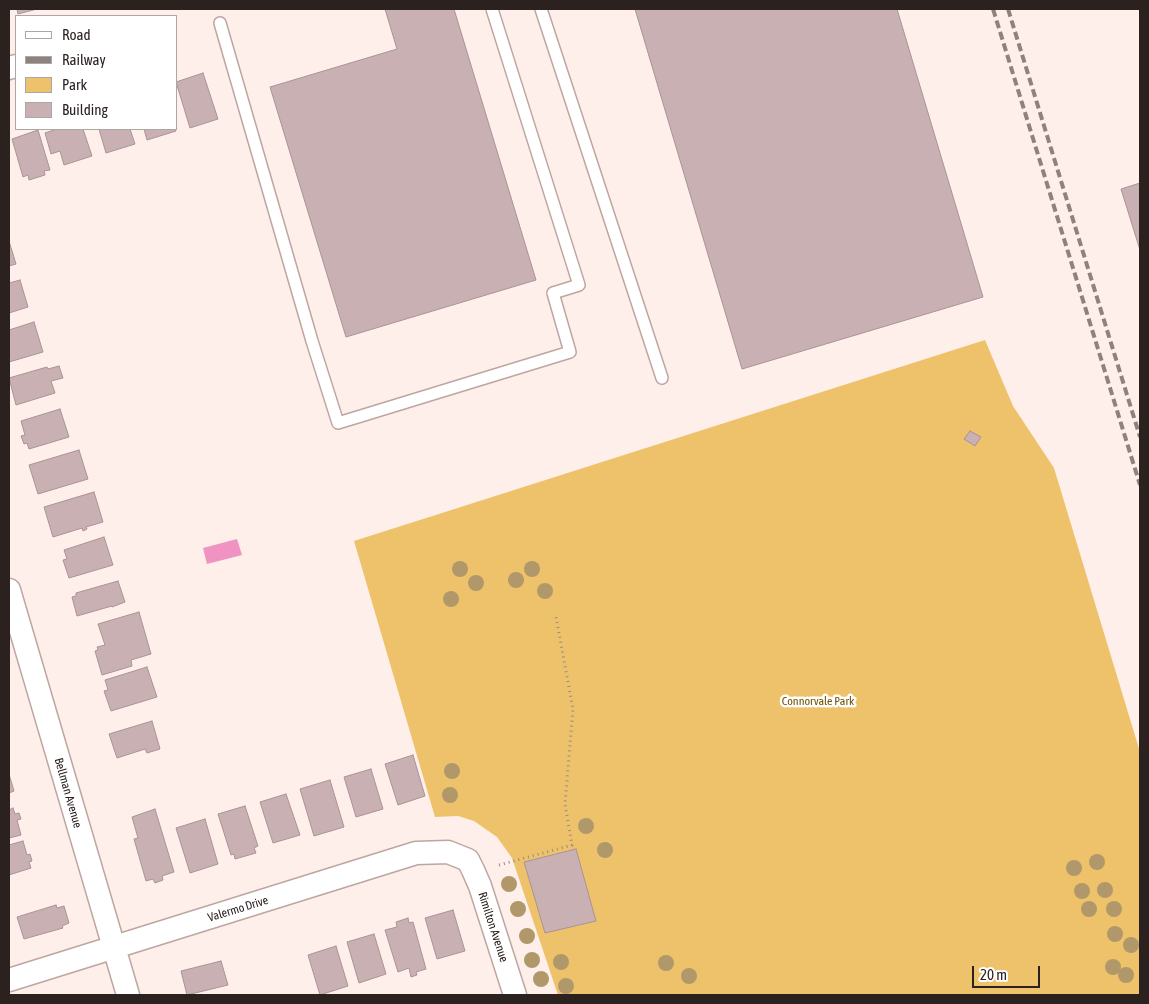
<!DOCTYPE html>
<html>
<head>
<meta charset="utf-8">
<style>
  body { margin:0 }
  #map { position:relative; width:1149px; height:1004px; overflow:hidden; background:#feefeb; font-family:"Asap Condensed",sans-serif }
  canvas { display:block }
  .frame { position:absolute; inset:0; border:10px solid #2b2220; pointer-events:none }
  .legend { position:absolute; left:15px; top:15px; width:162px; height:115px; box-sizing:border-box; background:#fff; border:1px solid #aaa7a6; margin:0; padding:6px 9px; list-style:none; font-size:15px; color:#2b2220 }
  .legend li { display:flex; align-items:center; gap:10px; height:25px }
  .legend b { width:25px; border:1px solid #aaa7a6 }
  .scale { position:absolute; left:972px; top:966px; width:68px; height:22px; box-sizing:border-box; border:2px solid #2b2220; border-top:0; padding-left:6px; font-size:15px; line-height:18px; white-space:nowrap; color:#2b2220; -webkit-text-stroke:4px #fff; paint-order:stroke }
</style>
</head>
<body>
<div id="map">
<canvas width="1149" height="1004"></canvas>
<div class="frame"></div>
<ul class="legend">
<li><b style="height:6px;background:#fff"></b>Road</li>
<li><b style="height:6px;background:#8e827f"></b>Railway</li>
<li><b style="height:14px;background:#eec26a"></b>Park</li>
<li><b style="height:14px;background:#c9b0b2"></b>Building</li>
</ul>
<div class="scale">20 m</div>
</div>
<script>
const c = document.querySelector('canvas').getContext('2d');
c.lineJoin = 'round';
function paint(path, color) { c.fillStyle = color; c.fill(path, 'evenodd'); }
const poly = rows => new Path2D(rows.map(r => 'M' + r).join(''));
function strokePath(path, color, width, dash) { c.strokeStyle = color; c.lineWidth = width; c.lineCap = dash ? 'butt' : 'round'; c.setLineDash(dash || []); c.stroke(path); }
function drawText(font, color, halo, rows, align = 'center') {
  c.font = font + ' "Asap Condensed",sans-serif'; c.lineWidth = 5; c.setLineDash([]); c.textBaseline = 'middle'; c.strokeStyle = halo; c.fillStyle = color; for (const [text, x, y, turn = 0] of rows) {
    c.save(); c.translate(x, y); c.rotate((+turn || 0) * Math.PI / 180); c.textAlign = isNaN(turn) ? turn : align; if (halo) c.strokeText(text, 0, 0); c.fillText(text, 0, 0); c.restore();
  }
}
paint(poly([
  [985,340,1013,406,1054,468,1140,752,1140,995,558,995,512,858,497,837,474,821,458,816,435,817,354,541]
]), '#eec26a');
paint(poly([
  [237,539,242,555,207,564,203,548]
]), '#f092c2');
const building = poly([
  [17,9,37,9,18,14,17,9],
  [385,9,454,9,536,280,346,337,270,87,397,49,385,9],
  [635,9,897,9,983,297,742,369,635,9],
  [203,73,218,119,190,128,176,82,203,73],
  [54,129,83,129,92,156,64,165,60,151,51,154,45,133,54,130,54,129],
  [99,129,130,129,135,144,106,153,99,129],
  [144,129,175,129,176,131,147,140,144,129],
  [38,130,50,170,44,171,45,175,29,180,28,175,23,177,12,139,38,130],
  [1140,183,1140,250,1121,189,1140,183],
  [9,241,16,264,9,266,9,241],
  [20,280,28,307,9,313,9,283,20,280],
  [34,322,43,352,9,362,9,330,34,322],
  [59,366,63,378,51,381,55,393,16,405,9,378,47,367,48,369,59,366],
  [60,409,69,437,29,449,27,443,24,444,21,436,25,435,21,421,60,409],
  [970,431,981,437,975,446,964,439,970,431],
  [79,450,88,479,38,494,29,465,79,450],
  [94,492,103,522,86,527,87,529,83,531,82,528,53,537,44,507,94,492],
  [104,537,113,565,69,578,63,560,67,559,64,550,104,537],
  [118,581,125,602,112,607,112,606,77,616,72,597,76,596,76,593,118,581],
  [139,612,151,654,131,660,132,666,102,675,95,651,98,650,97,647,105,645,98,624,139,612],
  [147,667,157,697,111,711,104,691,108,690,105,680,147,667],
  [152,721,160,749,147,753,145,749,117,758,109,734,152,721],
  [413,755,425,796,398,805,385,764,413,755],
  [371,769,383,809,356,817,344,777,371,769],
  [9,774,14,791,9,793,9,774],
  [330,780,344,827,314,836,300,789,330,780],
  [286,794,300,835,273,843,260,802,286,794],
  [245,806,258,846,254,848,256,853,235,859,234,854,231,855,218,814,245,806],
  [13,808,15,814,19,813,21,819,17,820,21,835,9,838,9,810,13,808],
  [155,809,174,872,162,876,163,880,155,883,153,879,146,881,134,839,138,838,132,817,155,809],
  [205,819,218,864,190,873,176,828,205,819],
  [23,841,27,855,30,854,32,861,29,862,31,868,9,875,9,845,23,841],
  [576,849,596,921,545,933,524,862,576,849],
  [56,905,57,908,64,906,69,923,62,926,63,928,24,939,17,917,56,905],
  [453,910,465,951,437,959,425,918,453,910],
  [408,918,409,923,413,922,426,969,416,972,417,975,411,977,409,968,398,972,385,930,397,927,396,922,408,918],
  [374,934,386,974,359,983,347,942,374,934],
  [336,946,348,986,320,995,308,955,336,946],
  [221,961,228,985,187,995,181,971,221,961]
]);
paint(building, '#c9b0b2');
strokePath(building, '#ab9295', 1);
const lane = poly([
  [541,9,662,378],
  [220,23,312,341,338,423,570,352,553,293,579,285,492,9]
]);
const street = poly([
  [9,68,16,66],
  [9,590,128,995],
  [9,980,416,853,448,852,468,860,473,870,480,886,515,995]
]);
strokePath(lane, '#bea6a0', 14);
strokePath(street, '#bea6a0', 25);
strokePath(poly([
  [499,865,572,845,565,804,573,709,556,617]
]), '#988c89', 3, [1, 4]);
strokePath(lane, '#fff', 11);
strokePath(street, '#fff', 22);
strokePath(poly([
  [993,9,1140,485],
  [1008,9,1140,437]
]), '#8e827f', 4, [8, 4]);
c.fillStyle = '#b0986a';
for (const [x, y] of [
  [460,569],
  [532,569],
  [516,580],
  [476,583],
  [545,591],
  [451,599],
  [452,771],
  [450,795],
  [586,826],
  [605,850],
  [1097,862],
  [1074,868],
  [509,884],
  [1105,890],
  [1082,891],
  [518,909],
  [1089,909],
  [1114,909],
  [1115,934],
  [527,936],
  [1131,945],
  [532,960],
  [561,962],
  [666,963],
  [1113,967],
  [1126,975],
  [689,976],
  [541,979],
  [566,986]
]) { c.beginPath(); c.arc(x, y, 8, 0, 2 * Math.PI); c.fill(); }
drawText('12px', '#705000', '#fff', [
  ["Connorvale Park",818,701]
]);
drawText('12px', '#2b2220', '#fff', [
  ["Bellman Avenue",68,793,74],
  ["Valermo Drive",238,909,-17],
  ["Rimilton Avenue",493,927,72]
]);
</script>
</body>
</html>
